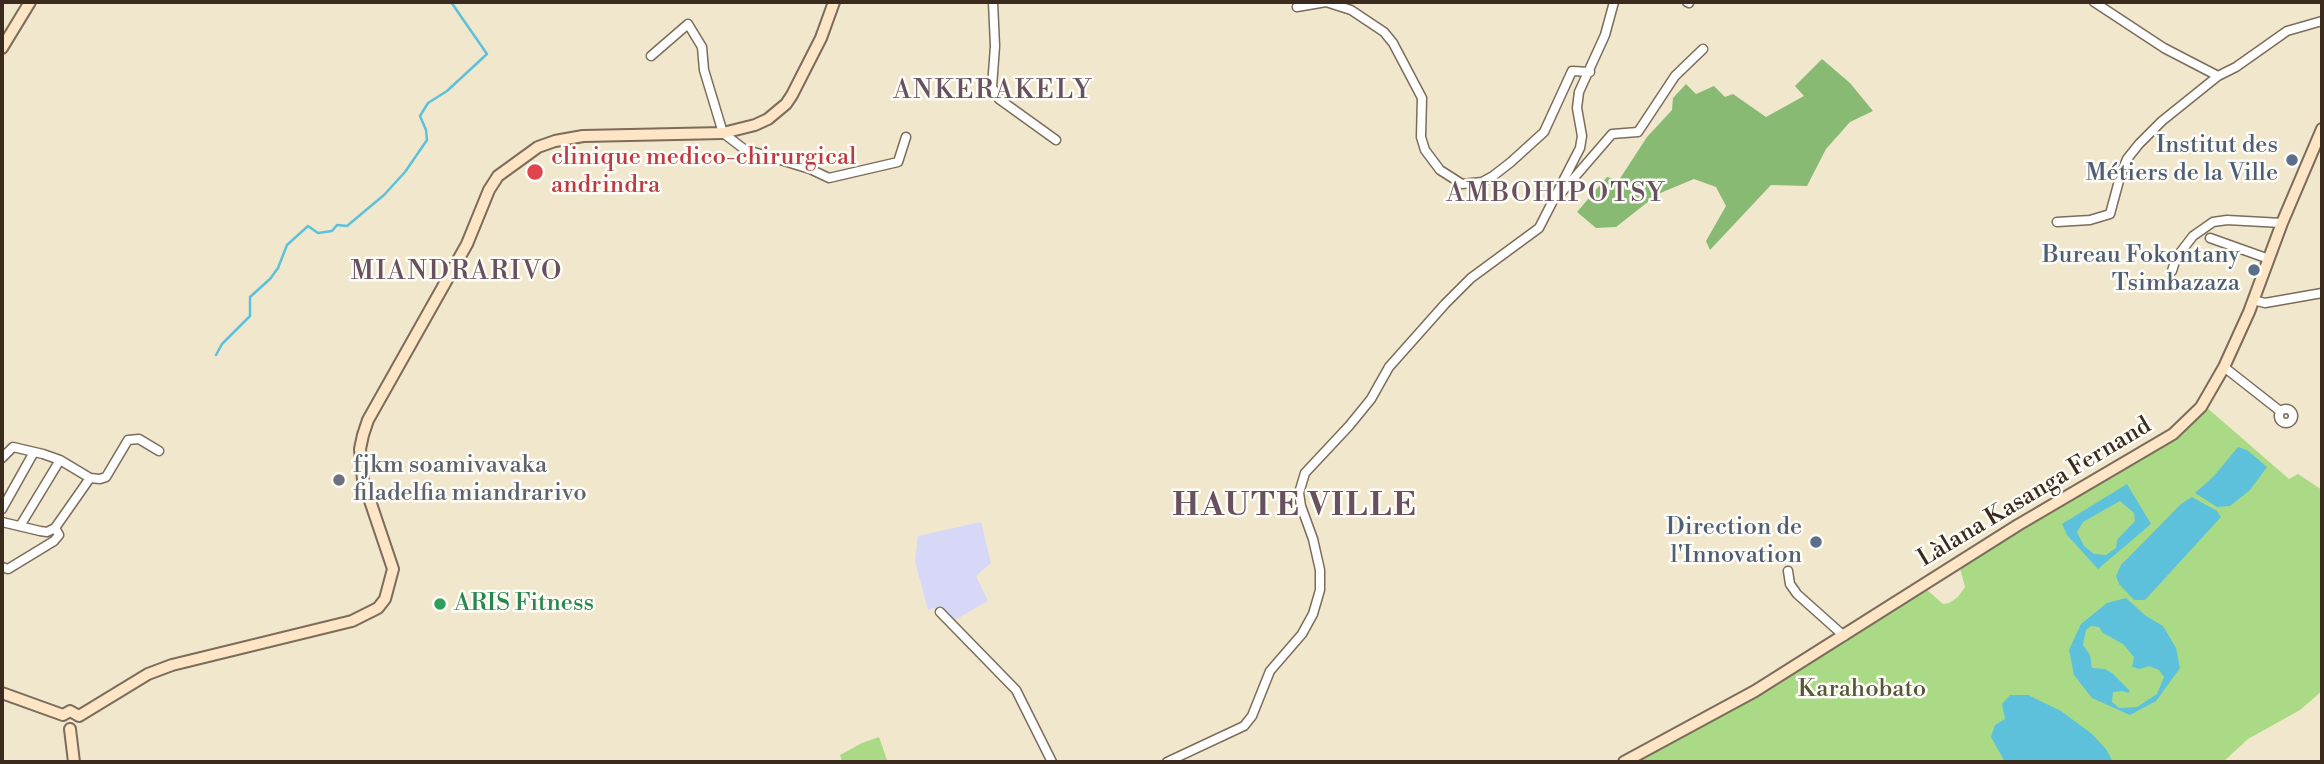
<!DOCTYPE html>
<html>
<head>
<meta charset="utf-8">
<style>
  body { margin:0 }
  #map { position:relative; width:2324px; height:764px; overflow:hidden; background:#f1e7cd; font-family:"Libre Bodoni",serif }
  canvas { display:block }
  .frame { position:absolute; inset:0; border:4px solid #3b2a1e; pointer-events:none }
</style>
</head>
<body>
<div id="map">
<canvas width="2324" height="764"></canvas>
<div class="frame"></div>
</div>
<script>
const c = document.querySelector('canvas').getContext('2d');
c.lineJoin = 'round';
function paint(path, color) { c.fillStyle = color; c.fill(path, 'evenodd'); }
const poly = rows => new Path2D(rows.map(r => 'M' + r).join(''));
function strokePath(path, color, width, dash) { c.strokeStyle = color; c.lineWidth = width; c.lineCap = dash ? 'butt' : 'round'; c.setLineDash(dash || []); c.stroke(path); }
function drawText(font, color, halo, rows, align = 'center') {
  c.font = font + ' "Libre Bodoni",serif'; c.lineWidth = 5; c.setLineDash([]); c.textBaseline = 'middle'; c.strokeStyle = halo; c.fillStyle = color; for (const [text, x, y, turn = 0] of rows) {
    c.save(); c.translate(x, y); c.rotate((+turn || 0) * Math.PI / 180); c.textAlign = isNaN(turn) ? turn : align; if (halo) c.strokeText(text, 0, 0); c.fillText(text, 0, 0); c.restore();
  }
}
paint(poly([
  [981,522,991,563,976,576,988,601,955,620,941,606,928,610,915,561,918,536]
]), '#d7d7f8');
paint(poly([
  [2205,406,2289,479,2298,474,2322,490,2322,691,2300,710,2248,739,2223,762,1638,762,1925,588,1943,604,1949,603,1958,597,1965,587,1960,568,2048,512,2133,463],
  [879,737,887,760,842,762,840,755,862,743]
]), '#abda87');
paint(poly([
  [1822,59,1850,83,1873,111,1850,122,1826,149,1807,186,1771,185,1710,250,1706,241,1726,206,1716,187,1694,179,1658,194,1616,227,1596,228,1577,212,1607,177,1619,180,1647,137,1672,110,1673,98,1686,84,1696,94,1714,86,1725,97,1733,94,1766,117,1804,96,1795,86]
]), '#88ba74');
paint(poly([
  [2238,447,2247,450,2267,467,2250,490,2230,506,2217,507,2195,493,2214,476],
  [2127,484,2151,524,2098,569,2067,535,2062,524],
  [2120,501,2134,513,2135,521,2117,540,2116,548,2106,555,2094,554,2084,546,2077,532,2083,522],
  [2192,497,2217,511,2221,517,2145,600,2134,600,2119,584,2116,576,2121,565,2181,504],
  [2126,598,2146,616,2163,626,2176,648,2180,668,2156,701,2130,715,2092,698,2074,675,2069,650,2081,624,2107,603],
  [2091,626,2099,627,2103,633,2123,644,2134,657,2132,667,2140,669,2149,666,2159,670,2164,677,2157,694,2137,707,2119,708,2112,702,2113,692,2122,691,2128,693,2130,691,2112,673,2105,669,2092,668,2090,655,2083,645,2086,630],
  [2010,695,2028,695,2061,711,2092,734,2106,749,2113,762,2005,762,1991,737,1995,725,2005,719,2002,704]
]), '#5dc1db');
strokePath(poly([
  [216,355,222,344,250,316,250,297,270,279,278,268,287,245,308,226,318,233,332,231,337,225,347,226,384,195,405,172,427,140,426,130,420,116,428,103,447,91,487,54,451,2]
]), '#5dc1db', 2.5);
const street = poly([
  [993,2,995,46,992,87,999,99,1056,140],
  [1687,2,1689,3],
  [2094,2,2164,48,2218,76],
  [1297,7,1326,2,1351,10,1384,32,1393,43,1422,98,1421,137,1425,150,1440,170,1462,184,1482,182,1493,176,1511,162,1544,132,1572,71,1590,72],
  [651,56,688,24,702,47,704,70,723,133,744,149,810,169,829,178,898,162,906,137],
  [1561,193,1612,134,1638,132,1675,76,1703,49],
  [2057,222,2090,220,2110,214,2120,177,2127,159,2139,144,2162,121,2218,76,2236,67,2287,31,2322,21],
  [2210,238,2269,259],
  [2172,271,2176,258,2193,236,2213,222,2227,220,2282,223],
  [2253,300,2265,303,2322,293],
  [2224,367,2280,411],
  '2279 416a7 7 0 1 1 14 0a7 7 0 1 1-14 0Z',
  [2,458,13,447,43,454,60,460,90,478,100,479,106,477,128,440,139,439,159,451],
  [2,509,34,452],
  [2,522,40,531,47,532,55,528,90,478],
  [20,526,60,460],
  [2,567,8,569,54,541,59,535,55,528],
  [1788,571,1790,584,1797,594,1844,636],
  [940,612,1016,690,1052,762],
  [1167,762,1244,726,1252,716,1270,671,1302,634,1313,614,1320,590,1320,570,1313,539,1301,506,1299,493,1305,473,1349,426,1371,399,1389,367,1445,304,1471,278,1539,228,1580,148,1582,136,1577,108,1579,92,1605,35,1614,2]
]);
const secondary = poly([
  [2,48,30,2],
  [2,693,63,715,70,711,79,716],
  [79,716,148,674,172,665,352,621,378,608,385,599,393,569,363,480,360,449,363,435,368,420,467,244,489,190,498,176,538,147,555,141,583,136,723,133,755,125,768,119,786,104,792,95,821,38,834,2],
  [70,729,74,762],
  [1624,762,1755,691,2018,525,2173,434,2201,407,2224,367,2249,312,2282,223,2322,129]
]);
strokePath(street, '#7b6c5b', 11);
strokePath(secondary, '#7b6c5b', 14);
strokePath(street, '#fff', 8);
strokePath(secondary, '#fde5c5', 10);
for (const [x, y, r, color] of [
  [2292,160,7,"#5c6f8a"],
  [535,172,9,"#e0444e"],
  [2254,270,7,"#5c6f8a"],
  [339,480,7,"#6b7280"],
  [1816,542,7,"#5c6f8a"],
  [440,604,7,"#2e9e5b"]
]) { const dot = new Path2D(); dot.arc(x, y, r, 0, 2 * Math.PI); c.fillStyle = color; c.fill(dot); strokePath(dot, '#fdfcf7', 2.5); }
drawText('24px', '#4e5e75', '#fdfcf7', [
  ["Institut des",2278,146],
  ["Métiers de la Ville",2278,174],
  ["Bureau Fokontany",2240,256],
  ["Tsimbazaza",2240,284],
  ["Direction de",1802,528],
  ["l'Innovation",1802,556]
], 'right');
drawText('24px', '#be3a42', '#fdfcf7', [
  ["clinique medico-chirurgical",551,158],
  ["andrindra",551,186]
], 'left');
drawText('24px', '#5b616d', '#fdfcf7', [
  ["fjkm soamivavaka",353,466],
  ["filadelfia miandrarivo",353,494]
], 'left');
drawText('24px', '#3b2a1e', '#fdfcf7', [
  ["Làlana Kasanga Fernand",2035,493,-31]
]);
drawText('24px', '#27864d', '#fdfcf7', [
  ["ARIS Fitness",454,604]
], 'left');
drawText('24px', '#575638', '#fdfcf7', [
  ["Karahobato",1862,690]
]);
c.letterSpacing = '2px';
drawText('26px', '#68505e', '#fdfcf7', [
  ["ANKERAKELY",993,92],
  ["AMBOHIPOTSY",1556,195],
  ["MIANDRARIVO",457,273]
]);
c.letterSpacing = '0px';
c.letterSpacing = '2px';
drawText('bold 32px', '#68505e', '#fdfcf7', [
  ["HAUTE VILLE",1295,507]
]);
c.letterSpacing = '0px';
</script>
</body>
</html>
